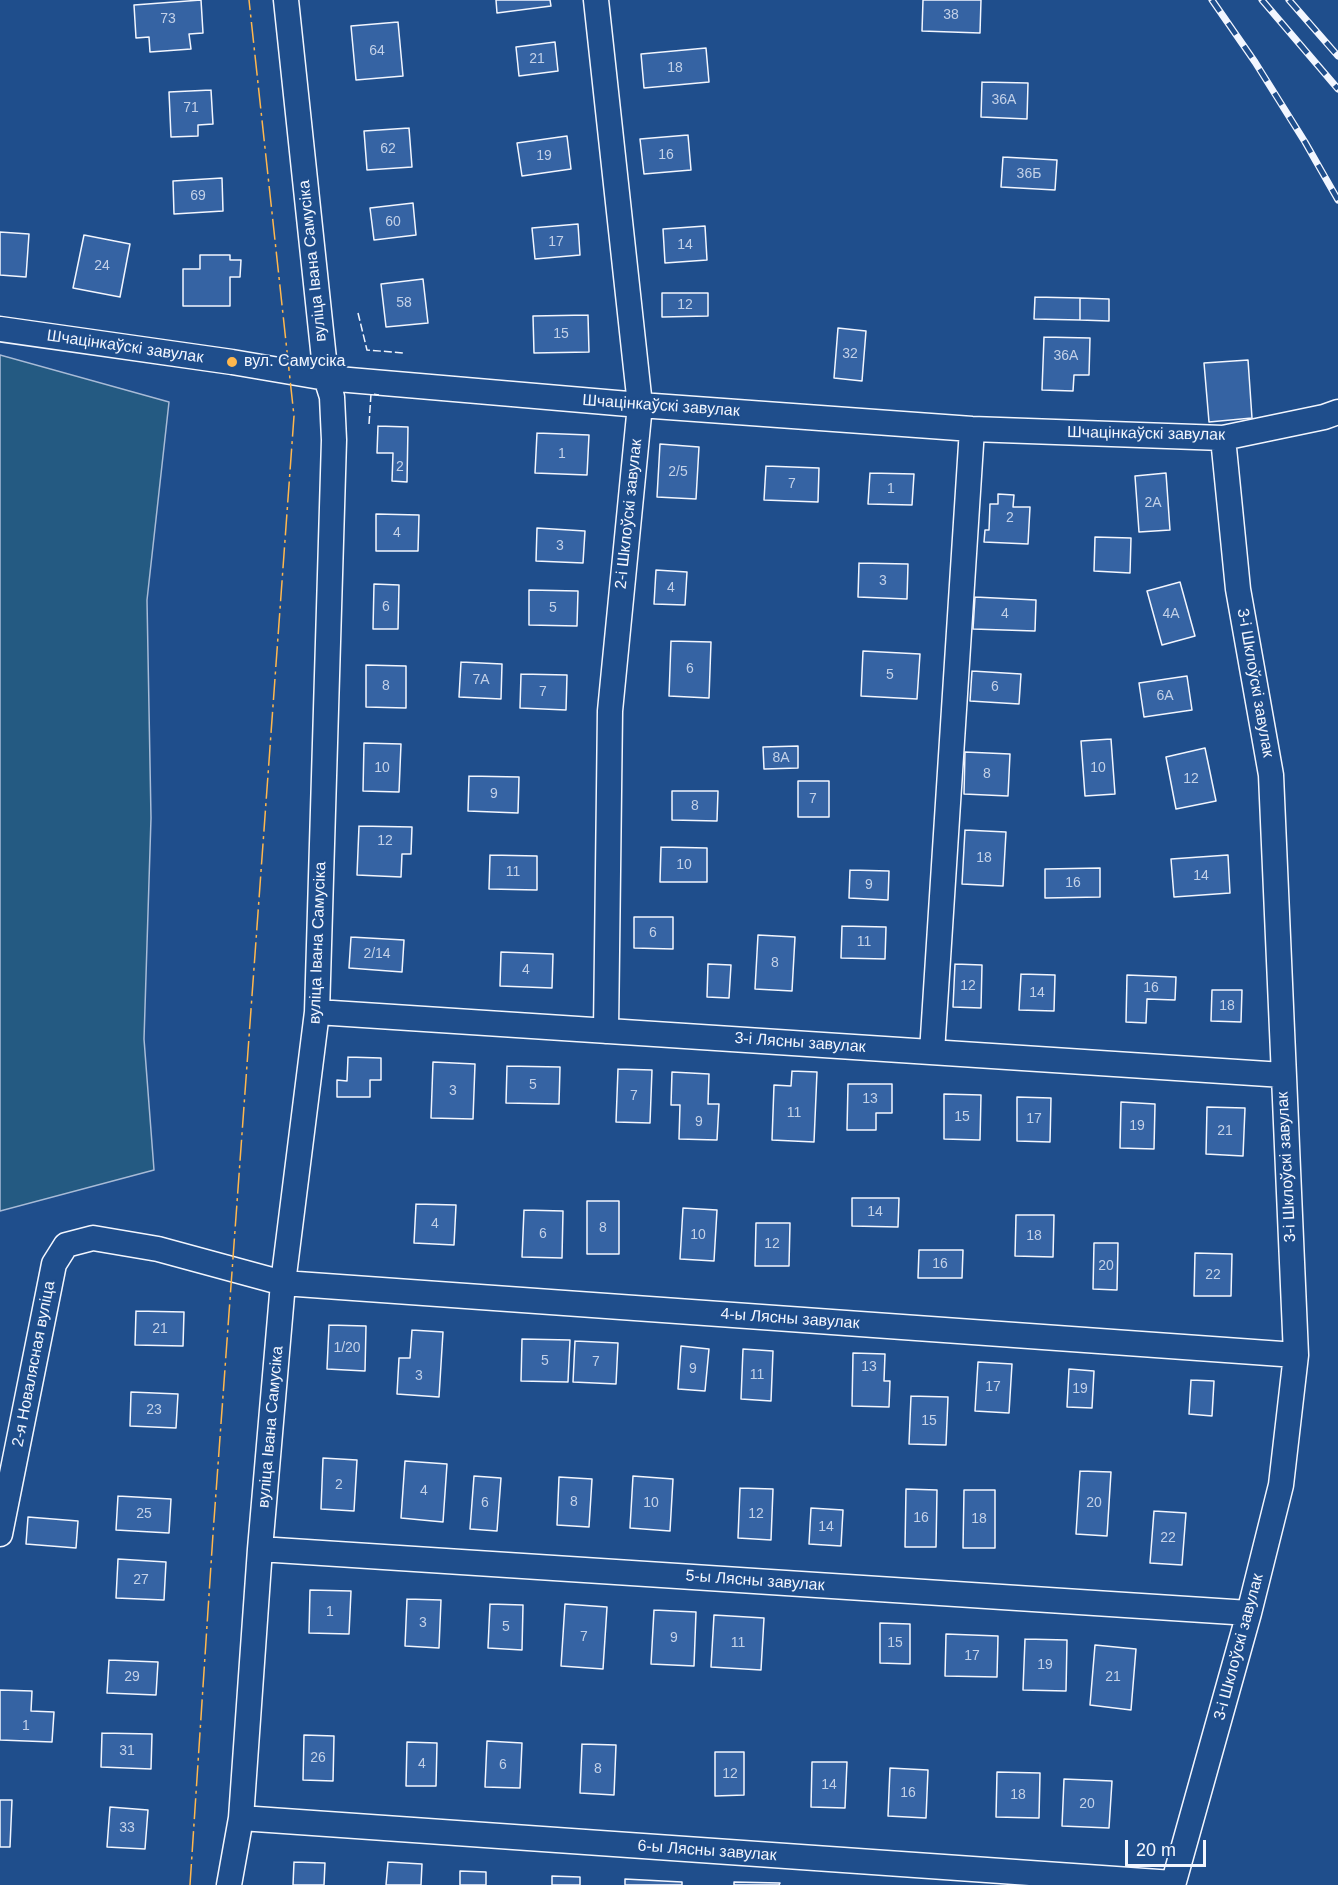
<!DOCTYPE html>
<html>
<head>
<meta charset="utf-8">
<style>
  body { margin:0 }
  #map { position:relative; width:1338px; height:1885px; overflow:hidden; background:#1f4e8c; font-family:Helvetica,sans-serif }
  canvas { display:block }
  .scale { position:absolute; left:1125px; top:1840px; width:81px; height:27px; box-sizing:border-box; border:3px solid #f2f6ff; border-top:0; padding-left:8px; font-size:18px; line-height:21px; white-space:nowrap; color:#f2f6ff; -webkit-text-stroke:4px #1f4e8c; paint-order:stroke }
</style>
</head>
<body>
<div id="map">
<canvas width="1338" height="1885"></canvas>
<div class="scale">20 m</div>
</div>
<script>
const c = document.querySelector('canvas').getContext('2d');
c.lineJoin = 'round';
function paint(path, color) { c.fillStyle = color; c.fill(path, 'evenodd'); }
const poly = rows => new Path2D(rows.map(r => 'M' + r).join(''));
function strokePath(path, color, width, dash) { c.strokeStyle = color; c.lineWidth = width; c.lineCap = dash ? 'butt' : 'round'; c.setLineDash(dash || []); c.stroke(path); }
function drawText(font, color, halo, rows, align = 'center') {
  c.font = font + ' Helvetica,sans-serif'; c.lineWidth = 4.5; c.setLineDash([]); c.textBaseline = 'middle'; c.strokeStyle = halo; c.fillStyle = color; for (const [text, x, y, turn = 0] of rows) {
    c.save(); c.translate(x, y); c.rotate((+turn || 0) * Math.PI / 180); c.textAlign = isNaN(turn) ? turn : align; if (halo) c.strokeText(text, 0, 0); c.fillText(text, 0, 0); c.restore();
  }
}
const green = poly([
  [0,355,169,402,147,600,151,818,144,1039,154,1170,0,1211,0,355]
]);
paint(green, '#245a82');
strokePath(green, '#a8bbd7', 1.5);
const building = poly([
  [201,0,203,33,189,34,191,49,150,52,149,37,136,38,134,5,201,0],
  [496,0,550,0,551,6,497,13,496,0],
  [923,0,981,0,980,33,922,31,923,0],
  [398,22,403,76,356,80,351,26,398,22],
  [555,42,558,71,519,76,516,47,555,42],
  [706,48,709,82,644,88,641,54,706,48],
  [982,82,1028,83,1027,119,981,117,982,82],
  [211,90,213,124,198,125,198,136,171,137,169,92,211,90],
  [409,128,412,167,367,170,364,131,409,128],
  [688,135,691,170,644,174,640,139,688,135],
  [567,136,571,169,522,176,517,143,567,136],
  [1003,157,1057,160,1055,190,1001,187,1003,157],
  [222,178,223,211,174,214,173,181,222,178],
  [413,203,416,235,374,240,370,208,413,203],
  [578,224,580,255,535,259,532,228,578,224],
  [705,226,707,260,665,263,663,229,705,226],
  [0,232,29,234,26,277,0,275,0,232],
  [84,235,130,244,120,297,73,288,84,235],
  [200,255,230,255,230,260,241,260,240,277,230,277,230,306,183,306,183,269,200,269,200,255],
  [423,279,428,323,386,327,381,284,423,279],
  [662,293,708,293,708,316,662,317,662,293],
  [1035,297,1080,298,1080,320,1034,319,1035,297],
  [1080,298,1109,299,1109,321,1080,320,1080,298],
  [588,315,589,352,534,353,533,316,588,315],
  [838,328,866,331,862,381,834,378,838,328],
  [1044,337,1090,338,1089,375,1074,375,1073,391,1042,390,1044,337],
  [1248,360,1252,418,1209,422,1204,363,1248,360],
  [378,426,408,427,407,482,392,481,393,453,377,453,378,426],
  [537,433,589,435,587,475,535,473,537,433],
  [660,444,699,447,696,499,657,497,660,444],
  [766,466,819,468,818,502,764,500,766,466],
  [870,473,914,474,912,505,868,504,870,473],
  [1166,473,1170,530,1139,532,1135,476,1166,473],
  [998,494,1014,495,1013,507,1030,507,1028,544,984,542,985,530,989,530,990,504,998,504,998,494],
  [376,514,419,515,418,551,376,551,376,514],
  [537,528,585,531,583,563,536,561,537,528],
  [1095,537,1131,538,1130,573,1094,571,1095,537],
  [859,563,908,564,907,599,858,597,859,563],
  [656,570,687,572,685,605,654,604,656,570],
  [1180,582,1195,636,1162,645,1147,591,1180,582],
  [374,584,399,585,398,629,373,629,374,584],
  [529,590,578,591,577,626,529,625,529,590],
  [975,597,1036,600,1035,631,973,629,975,597],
  [671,641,711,642,709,698,669,696,671,641],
  [863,651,920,654,917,699,861,696,863,651],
  [461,662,502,664,501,699,459,697,461,662],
  [366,665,406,666,406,708,366,707,366,665],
  [972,671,1021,674,1019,704,970,701,972,671],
  [521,674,567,675,566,710,520,708,521,674],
  [1187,676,1192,710,1144,717,1139,683,1187,676],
  [1111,739,1115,794,1085,796,1081,741,1111,739],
  [364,743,401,744,399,792,363,791,364,743],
  [798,746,798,768,764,769,763,747,798,746],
  [1205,748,1216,801,1176,809,1166,757,1205,748],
  [965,752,1010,754,1008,796,964,794,965,752],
  [469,776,519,777,518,813,468,811,469,776],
  [798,781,829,781,829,817,798,817,798,781],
  [672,791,718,791,717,821,672,820,672,791],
  [359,826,412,827,411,854,402,854,401,877,357,875,359,826],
  [965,830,1006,832,1003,886,962,884,965,830],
  [661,847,707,848,707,882,660,882,661,847],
  [490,855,537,856,537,890,489,889,490,855],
  [1228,855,1230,893,1174,897,1171,859,1228,855],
  [1100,868,1100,897,1045,898,1045,869,1100,868],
  [850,870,889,871,888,900,849,898,850,870],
  [634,917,673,917,673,949,634,948,634,917],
  [842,926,886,927,885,959,841,958,842,926],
  [758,935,795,937,792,991,755,989,758,935],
  [351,937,404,940,402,972,349,968,351,937],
  [501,952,553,954,552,988,500,986,501,952],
  [708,964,731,965,729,998,707,997,708,964],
  [955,964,982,965,981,1008,953,1007,955,964],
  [1021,974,1055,975,1054,1011,1019,1010,1021,974],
  [1127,975,1176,977,1175,1000,1147,999,1146,1023,1126,1022,1127,975],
  [1212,990,1242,990,1241,1022,1211,1021,1212,990],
  [348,1057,381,1058,381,1080,370,1080,370,1097,337,1097,337,1080,347,1081,348,1057],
  [433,1062,475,1064,473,1119,431,1118,433,1062],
  [507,1066,560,1067,559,1104,506,1103,507,1066],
  [618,1069,652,1070,650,1123,616,1122,618,1069],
  [792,1071,817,1072,814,1142,772,1140,774,1085,791,1086,792,1071],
  [672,1072,709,1074,708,1104,719,1104,717,1140,679,1139,680,1105,671,1105,672,1072],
  [848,1084,892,1084,892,1113,876,1113,876,1130,847,1130,848,1084],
  [944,1094,981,1095,980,1140,944,1139,944,1094],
  [1017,1097,1051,1098,1050,1142,1017,1141,1017,1097],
  [1121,1102,1155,1104,1154,1149,1120,1148,1121,1102],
  [1207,1107,1245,1108,1243,1156,1206,1154,1207,1107],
  [852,1198,899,1198,898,1227,852,1226,852,1198],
  [587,1201,619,1201,619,1254,587,1254,587,1201],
  [416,1204,456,1205,454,1245,414,1243,416,1204],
  [683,1208,717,1210,714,1261,680,1259,683,1208],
  [524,1210,563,1211,562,1258,522,1257,524,1210],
  [1016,1215,1054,1215,1053,1257,1015,1256,1016,1215],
  [756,1223,790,1223,789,1266,755,1266,756,1223],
  [1094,1243,1118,1243,1117,1290,1093,1289,1094,1243],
  [919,1250,963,1250,962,1278,918,1278,919,1250],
  [1195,1253,1232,1254,1231,1296,1194,1296,1195,1253],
  [136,1311,184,1312,183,1346,135,1345,136,1311],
  [329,1325,366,1326,365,1371,327,1369,329,1325],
  [412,1330,443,1332,439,1397,397,1394,399,1358,410,1358,412,1330],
  [522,1339,570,1340,568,1382,521,1381,522,1339],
  [575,1341,618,1343,616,1384,573,1382,575,1341],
  [681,1346,709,1349,705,1391,678,1389,681,1346],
  [743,1349,773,1351,771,1401,741,1399,743,1349],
  [853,1353,885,1354,884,1381,890,1381,889,1407,852,1406,853,1353],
  [978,1362,1012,1364,1009,1413,975,1411,978,1362],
  [1069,1369,1094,1371,1092,1408,1067,1407,1069,1369],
  [1191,1380,1214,1381,1212,1416,1189,1414,1191,1380],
  [131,1392,178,1394,176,1428,130,1426,131,1392],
  [911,1396,948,1397,946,1445,909,1444,911,1396],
  [323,1458,357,1460,354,1511,321,1509,323,1458],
  [405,1461,447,1464,443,1522,401,1518,405,1461],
  [1080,1471,1111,1472,1107,1536,1076,1534,1080,1471],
  [474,1476,501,1478,497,1531,470,1529,474,1476],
  [633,1476,673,1479,670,1531,630,1528,633,1476],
  [559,1477,592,1479,589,1527,557,1525,559,1477],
  [740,1488,773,1489,771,1540,738,1538,740,1488],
  [906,1489,937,1490,936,1547,905,1547,906,1489],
  [964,1490,995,1490,995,1548,963,1548,964,1490],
  [118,1496,171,1499,169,1533,116,1530,118,1496],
  [811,1508,843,1510,841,1546,809,1544,811,1508],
  [1154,1511,1186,1513,1182,1565,1150,1563,1154,1511],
  [28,1517,78,1521,76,1548,26,1544,28,1517],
  [118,1559,166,1562,164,1600,116,1598,118,1559],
  [310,1590,351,1591,349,1634,309,1633,310,1590],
  [407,1599,441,1600,439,1648,405,1646,407,1599],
  [490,1604,523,1605,522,1650,488,1648,490,1604],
  [565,1604,607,1607,603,1669,561,1666,565,1604],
  [654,1610,696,1612,694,1666,651,1664,654,1610],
  [714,1615,764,1618,761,1670,711,1667,714,1615],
  [880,1623,910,1624,910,1664,880,1663,880,1623],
  [946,1634,998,1636,997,1677,945,1676,946,1634],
  [1025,1639,1067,1640,1066,1691,1023,1690,1025,1639],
  [1095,1645,1136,1649,1131,1710,1090,1705,1095,1645],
  [109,1660,158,1662,156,1695,107,1693,109,1660],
  [0,1690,32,1691,31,1711,54,1712,52,1742,0,1740,0,1690],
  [102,1733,152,1734,151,1769,101,1767,102,1733],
  [304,1735,334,1736,333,1781,303,1780,304,1735],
  [487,1741,522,1743,520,1788,485,1787,487,1741],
  [407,1742,437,1743,436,1786,406,1786,407,1742],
  [582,1744,616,1745,614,1795,580,1793,582,1744],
  [715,1752,744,1752,744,1795,715,1796,715,1752],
  [812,1762,847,1762,845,1808,811,1807,812,1762],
  [890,1768,928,1770,926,1818,888,1816,890,1768],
  [997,1772,1040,1773,1039,1818,996,1817,997,1772],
  [1064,1779,1112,1781,1109,1828,1062,1826,1064,1779],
  [0,1800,12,1800,10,1847,0,1847,0,1800],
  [110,1807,148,1810,145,1849,107,1847,110,1807],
  [294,1862,325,1863,324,1885,293,1885,294,1862],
  [388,1862,422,1864,421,1885,386,1885,388,1862],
  [460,1871,486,1872,486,1885,460,1885,460,1871],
  [552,1876,580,1877,580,1885,552,1885,552,1876],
  [625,1879,682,1882,682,1885,625,1885,625,1879],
  [734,1882,780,1883,779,1885,734,1885,734,1882]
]);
paint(building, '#3563a3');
strokePath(building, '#f2f6ff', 1.5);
const street = poly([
  [596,0,640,405,610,711,606,1031],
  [0,329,232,362,326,378,640,405,972,429,1223,438,1324,417,1338,412],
  [317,1012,1283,1075],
  [932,1052,972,429],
  [0,1534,54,1264,66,1245,93,1238,158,1249,283,1283,1296,1355],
  [260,1549,1249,1613],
  [241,1818,1173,1883],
  [229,1885,241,1818,260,1549,283,1283,317,1012,334,440,332,397,326,378,286,0],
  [1173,1885,1249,1613,1281,1485,1296,1355,1271,775,1238,589,1223,438]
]);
strokePath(street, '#f2f6ff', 27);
strokePath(street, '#1f4e8c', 24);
const rail = poly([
  [1212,0,1255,62,1305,142,1338,200],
  [1262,0,1338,89],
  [1289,0,1338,56]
]);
strokePath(rail, '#f2f6ff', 7);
strokePath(rail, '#1f4e8c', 4.5, [14]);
strokePath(poly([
  [358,313,367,350,404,353],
  [369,424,371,394,379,395]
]), '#f2f6ff', 1.5, [8, 3]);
strokePath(poly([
  [190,1885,213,1534,294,416,249,0]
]), '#ffb74d', 1.5, [21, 4.5, 3, 4.5]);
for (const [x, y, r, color] of [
  [232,362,6,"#ffb74d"]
]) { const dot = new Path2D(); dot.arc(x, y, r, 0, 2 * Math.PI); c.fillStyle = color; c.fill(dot); strokePath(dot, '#1f4e8c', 2); }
drawText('14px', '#c3d1e8', null, [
  ["38",951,15],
  ["73",168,19],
  ["64",377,51],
  ["21",537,59],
  ["18",675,68],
  ["36А",1004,100],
  ["71",191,108],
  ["62",388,149],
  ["16",666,155],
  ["19",544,156],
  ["36Б",1029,174],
  ["69",198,196],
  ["60",393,222],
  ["17",556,242],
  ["14",685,245],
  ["24",102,266],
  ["58",404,303],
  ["12",685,305],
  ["15",561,334],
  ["32",850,354],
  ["36А",1066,356],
  ["1",562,454],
  ["2",400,467],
  ["2/5",678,472],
  ["7",792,484],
  ["1",891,489],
  ["2А",1153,503],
  ["2",1010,518],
  ["4",397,533],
  ["3",560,546],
  ["3",883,581],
  ["4",671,588],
  ["6",386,607],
  ["5",553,608],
  ["4",1005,614],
  ["4А",1171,614],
  ["6",690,669],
  ["5",890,675],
  ["7А",481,680],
  ["8",386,686],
  ["6",995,687],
  ["7",543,692],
  ["6А",1165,696],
  ["8А",781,758],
  ["10",382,768],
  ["10",1098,768],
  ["8",987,774],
  ["12",1191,779],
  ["9",494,794],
  ["7",813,799],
  ["8",695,806],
  ["12",385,841],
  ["18",984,858],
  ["10",684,865],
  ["11",513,872],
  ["14",1201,876],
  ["16",1073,883],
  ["9",869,885],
  ["6",653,933],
  ["11",864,942],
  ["2/14",377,954],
  ["8",775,963],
  ["4",526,970],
  ["12",968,986],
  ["16",1151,988],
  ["14",1037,993],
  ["18",1227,1006],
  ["5",533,1085],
  ["3",453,1091],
  ["7",634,1096],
  ["13",870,1099],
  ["11",794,1113],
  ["15",962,1117],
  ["17",1034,1119],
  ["9",699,1122],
  ["19",1137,1126],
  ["21",1225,1131],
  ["14",875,1212],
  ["4",435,1224],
  ["8",603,1228],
  ["6",543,1234],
  ["10",698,1235],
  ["18",1034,1236],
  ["12",772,1244],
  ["16",940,1264],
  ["20",1106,1266],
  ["22",1213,1275],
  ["21",160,1329],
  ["1/20",347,1348],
  ["5",545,1361],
  ["7",596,1362],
  ["13",869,1367],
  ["9",693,1369],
  ["11",757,1375],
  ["3",419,1376],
  ["17",993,1387],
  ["19",1080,1389],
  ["23",154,1410],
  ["15",929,1421],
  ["2",339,1485],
  ["4",424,1491],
  ["8",574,1502],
  ["6",485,1503],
  ["10",651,1503],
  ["20",1094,1503],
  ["25",144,1514],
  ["12",756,1514],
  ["16",921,1518],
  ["18",979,1519],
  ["14",826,1527],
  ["22",1168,1538],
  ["27",141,1580],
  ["1",330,1612],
  ["3",423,1623],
  ["5",506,1627],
  ["7",584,1637],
  ["9",674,1638],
  ["11",738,1643],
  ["15",895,1643],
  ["17",972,1656],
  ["19",1045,1665],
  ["29",132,1677],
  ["21",1113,1677],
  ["1",26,1726],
  ["31",127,1751],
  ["26",318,1758],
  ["4",422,1764],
  ["6",503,1765],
  ["8",598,1769],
  ["12",730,1774],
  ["14",829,1785],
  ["16",908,1793],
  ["18",1018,1795],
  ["20",1087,1804],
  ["33",127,1828]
]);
drawText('16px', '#f2f6ff', '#1f4e8c', [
  ["вуліца Івана Самусіка",313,261,-96],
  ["Шчацінкаўскі завулак",125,347,8],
  ["Шчацінкаўскі завулак",661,406,4],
  ["Шчацінкаўскі завулак",1146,434,1],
  ["2-і Шклоўскі завулак",629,514,-84],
  ["3-і Шклоўскі завулак",1255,683,80],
  ["вуліца Івана Самусіка",318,943,-88],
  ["3-і Лясны завулак",800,1043,4],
  ["3-і Шклоўскі завулак",1287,1167,-93],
  ["4-ы Лясны завулак",790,1319,4],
  ["2-я Новалясная вуліца",34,1364,-79],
  ["вуліца Івана Самусіка",271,1427,-85],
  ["5-ы Лясны завулак",755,1581,4],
  ["3-і Шклоўскі завулак",1239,1647,-75],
  ["6-ы Лясны завулак",707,1851,4]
]);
drawText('16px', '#f2f6ff', '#1f4e8c', [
  ["вул. Самусіка",244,362]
], 'left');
</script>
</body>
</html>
